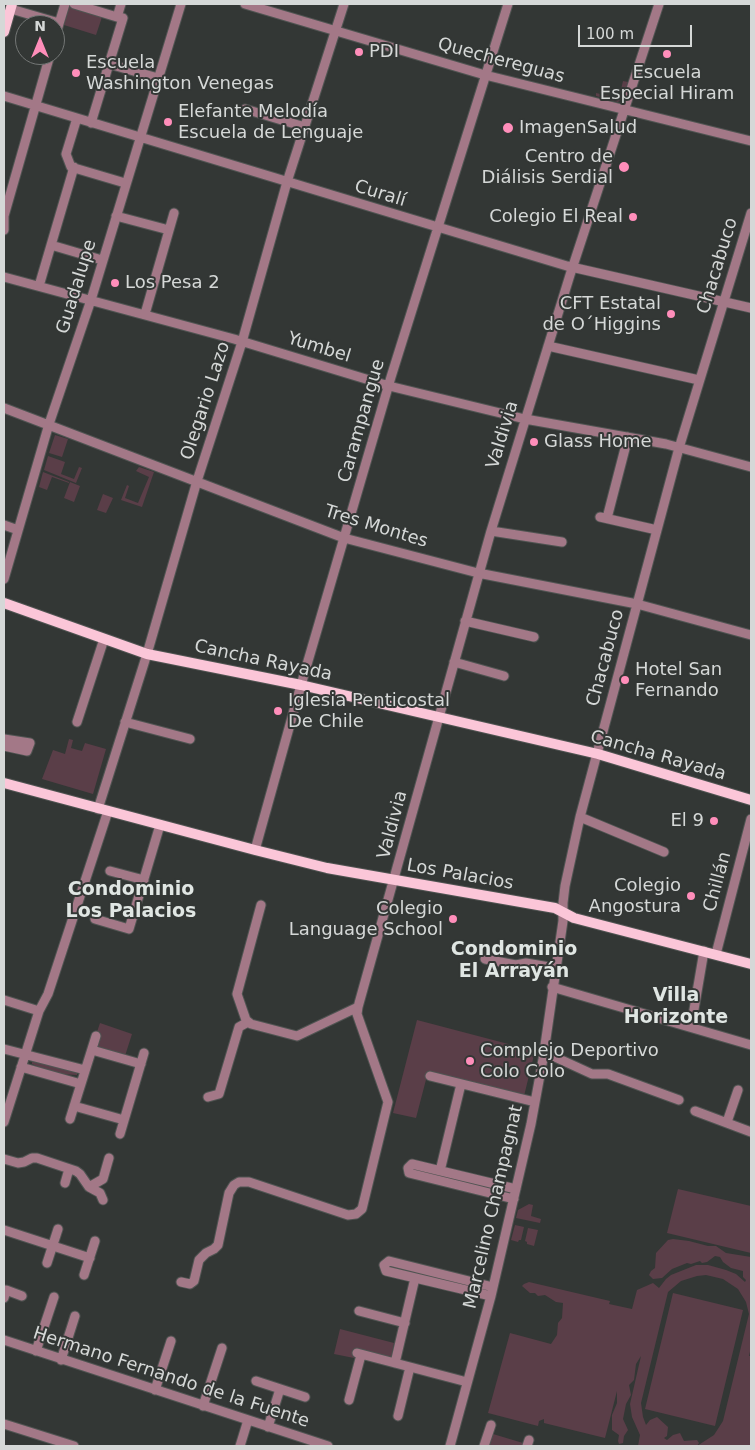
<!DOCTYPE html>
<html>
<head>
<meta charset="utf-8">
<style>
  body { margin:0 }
  #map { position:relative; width:755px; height:1450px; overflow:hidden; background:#333735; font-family:"DejaVu Sans",sans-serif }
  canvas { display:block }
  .frame { position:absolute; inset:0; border:5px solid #d5d8d7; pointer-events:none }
  .north { position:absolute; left:15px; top:15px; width:50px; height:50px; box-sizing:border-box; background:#333735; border:1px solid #747776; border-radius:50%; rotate:0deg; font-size:14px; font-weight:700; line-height:20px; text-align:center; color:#d5d8d7 }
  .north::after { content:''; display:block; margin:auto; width:18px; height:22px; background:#ff8eba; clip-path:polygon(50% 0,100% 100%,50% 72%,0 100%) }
  .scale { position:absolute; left:578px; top:25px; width:114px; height:22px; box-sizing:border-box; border:2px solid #d5d8d7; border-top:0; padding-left:6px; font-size:15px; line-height:18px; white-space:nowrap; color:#d5d8d7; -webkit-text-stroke:4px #333735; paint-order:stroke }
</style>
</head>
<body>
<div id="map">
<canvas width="755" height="1450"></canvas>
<div class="frame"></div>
<div class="north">N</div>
<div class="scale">100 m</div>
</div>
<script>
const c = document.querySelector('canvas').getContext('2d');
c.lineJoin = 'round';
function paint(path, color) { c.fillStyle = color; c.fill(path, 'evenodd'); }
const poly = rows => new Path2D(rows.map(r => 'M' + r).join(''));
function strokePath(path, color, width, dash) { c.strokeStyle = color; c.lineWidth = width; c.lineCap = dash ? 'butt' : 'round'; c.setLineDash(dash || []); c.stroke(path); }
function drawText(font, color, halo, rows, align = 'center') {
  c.font = font + ' "DejaVu Sans",sans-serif'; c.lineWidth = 4; c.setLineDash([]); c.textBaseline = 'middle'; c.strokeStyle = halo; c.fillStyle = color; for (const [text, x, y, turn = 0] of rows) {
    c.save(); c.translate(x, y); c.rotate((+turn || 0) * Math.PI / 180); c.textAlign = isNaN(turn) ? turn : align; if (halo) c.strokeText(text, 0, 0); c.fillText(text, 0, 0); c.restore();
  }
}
paint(poly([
  [69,7,102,17,96,35,64,25],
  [623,81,628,82,622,98,618,102,596,96,596,93,619,98],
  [55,435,68,439,62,457,49,453],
  [48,456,65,462,61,474,74,479,79,467,82,468,76,483,44,470],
  [139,467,154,472,142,507,121,500,127,485,129,486,125,498,138,503,149,477,136,471],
  [43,472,69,482,69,483,52,477,47,490,39,487],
  [70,482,80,486,74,502,64,498],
  [103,494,113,498,106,513,97,510],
  [69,739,73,740,71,748,78,750,82,751,85,743,106,749,93,794,42,779,53,750,65,754],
  [417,1020,535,1051,524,1096,428,1072,416,1118,393,1113],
  [100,1023,132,1034,125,1056,97,1049,96,1035],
  [32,1061,64,1068,77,1073,77,1075,60,1074,43,1069,32,1064],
  [678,1189,751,1206,751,1253,667,1233],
  [529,1204,533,1205,531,1216,541,1219,540,1223,516,1218,518,1210],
  [515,1225,524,1227,521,1240,519,1240,518,1242,511,1240],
  [528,1228,538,1230,534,1246,527,1244,527,1242,525,1241],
  [673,1239,689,1241,708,1246,716,1246,726,1253,751,1257,751,1347,749,1356,751,1356,751,1445,749,1446,638,1446,640,1435,632,1417,630,1404,641,1356,636,1364,634,1380,629,1385,631,1395,626,1404,623,1419,628,1430,624,1436,623,1443,619,1444,618,1441,619,1435,612,1430,612,1415,617,1403,617,1391,605,1438,544,1423,544,1419,539,1421,538,1426,488,1413,510,1333,551,1344,557,1335,558,1323,562,1318,563,1303,556,1302,545,1295,538,1296,535,1293,530,1293,522,1286,524,1284,529,1282,610,1301,609,1304,632,1309,637,1290,653,1283,659,1288,666,1279,671,1275,696,1265,708,1265,726,1270,736,1274,745,1282,746,1280,743,1277,743,1271,731,1268,723,1262,720,1257,715,1256,707,1262,702,1263,700,1261,691,1264,687,1263,672,1269,662,1278,653,1279,649,1275,651,1271,655,1268,656,1253,668,1240],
  [706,1275,723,1279,738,1289,746,1302,749,1314,723,1421,714,1435,697,1446,699,1443,697,1440,684,1441,680,1433,673,1435,667,1440,664,1438,667,1436,668,1427,657,1417,650,1420,646,1425,643,1417,641,1403,668,1292,681,1281,697,1276],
  [673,1293,743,1310,715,1426,645,1409],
  [340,1329,394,1343,391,1359,356,1350,354,1358,334,1354],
  [493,1434,523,1443,522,1446,489,1446]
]), '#5a3e48');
const minor = poly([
  [74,4,117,17],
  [245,4,485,75,751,141],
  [11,9,59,23],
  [55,37,65,4],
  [109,64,158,78],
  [4,96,567,266,751,308],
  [245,109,305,127],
  [77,118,66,154,71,167,125,183],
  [91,123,123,18,117,17,121,4],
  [116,216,169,230],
  [4,230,4,216,50,55],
  [51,245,102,260],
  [4,277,234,339,389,386,525,419,666,444,751,467],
  [39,286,74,167],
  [145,314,174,213],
  [548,346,699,380],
  [4,408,344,538,478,573,637,604,751,635],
  [600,517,657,530],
  [607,518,628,437],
  [4,525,18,530],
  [491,531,562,542],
  [4,579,49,424,91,300,181,4],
  [465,621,534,637],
  [454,662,504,676],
  [77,722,104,639],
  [125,722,190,739],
  [4,739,30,743,27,751,4,746],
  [98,809,147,654,197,481,242,342,287,182,344,4],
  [580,817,664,852],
  [255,850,301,685,391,377,508,4],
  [110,871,144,880],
  [261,905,237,994,246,1020,251,1024,297,1036,358,1007],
  [95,919,129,929,160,825],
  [716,954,751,819],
  [485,959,516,965,526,963,555,968],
  [552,987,751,1045],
  [4,1000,39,1011],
  [691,1027,704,951],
  [4,1049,85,1070],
  [92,1050,141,1064],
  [544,1052,592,1074,608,1074,679,1100],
  [21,1067,81,1084],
  [430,1076,535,1102],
  [208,1097,219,1094,239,1027,248,1022],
  [74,1106,124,1120],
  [695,1111,751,1132],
  [70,1119,96,1036],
  [4,1122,39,1011,48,994,108,811],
  [727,1122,738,1090],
  [120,1134,144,1053],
  [4,1159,18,1163,24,1162,32,1158,37,1158,76,1171,80,1174,89,1187,100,1193,103,1200],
  [440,1171,461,1084],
  [65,1183,69,1169],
  [89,1187,103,1179,109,1158],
  [514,1199,409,1173,408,1168,412,1164,516,1189],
  [4,1230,90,1258],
  [47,1263,58,1229],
  [84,1275,95,1241],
  [181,1282,190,1284,194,1281,199,1260,206,1253,214,1249,218,1245,229,1193,234,1185,239,1182,249,1182,348,1215,356,1214,362,1209,388,1102,357,1014,358,1007,491,531,570,275,659,4],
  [491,1296,386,1271,384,1265,389,1261,493,1287],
  [4,1298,6,1290,22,1296],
  [359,1311,405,1323],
  [4,1340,328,1446],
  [36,1351,54,1297],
  [357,1353,467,1382],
  [61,1360,75,1316],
  [395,1363,415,1278],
  [256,1381,305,1397],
  [155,1390,171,1341],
  [349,1400,361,1355],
  [203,1406,222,1348],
  [398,1416,410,1367],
  [4,1424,74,1446],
  [268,1427,280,1389],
  [240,1446,248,1420],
  [450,1446,491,1296,531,1124,543,1059,563,921,563,903,565,886,580,817,679,448,751,213],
  [484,1446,491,1425],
  [527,1446,529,1440]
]);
const major = poly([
  [4,32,12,4],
  [4,603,147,654,301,685,598,754,751,800],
  [4,783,255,850,327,868,555,908,574,918,751,964]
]);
strokePath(minor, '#505452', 11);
strokePath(major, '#505452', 12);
strokePath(minor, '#a37887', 9);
strokePath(major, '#fbc6d8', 10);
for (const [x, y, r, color] of [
  [359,52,5,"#ff8eba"],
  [667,54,5,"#ff8eba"],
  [76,73,5,"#ff8eba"],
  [168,122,5,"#ff8eba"],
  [508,128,6,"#ff8eba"],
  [624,167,6,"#ff8eba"],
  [633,217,5,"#ff8eba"],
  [115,283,5,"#ff8eba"],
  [671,314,5,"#ff8eba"],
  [534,442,5,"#ff8eba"],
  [625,680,5,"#ff8eba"],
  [278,711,5,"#ff8eba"],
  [714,821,5,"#ff8eba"],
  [691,896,5,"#ff8eba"],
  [453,919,5,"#ff8eba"],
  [470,1061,5,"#ff8eba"]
]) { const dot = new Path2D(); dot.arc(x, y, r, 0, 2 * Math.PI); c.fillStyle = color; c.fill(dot); strokePath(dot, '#333735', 2); }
drawText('18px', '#d5d8d7', '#333735', [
  ["PDI",369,52],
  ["Escuela",86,63],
  ["Washington Venegas",86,84],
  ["Escuela",667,73,"center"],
  ["Especial Hiram",667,94,"center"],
  ["Elefante Melodía",178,112],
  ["Escuela de Lenguaje",178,133],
  ["ImagenSalud",519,128],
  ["Centro de",613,157,"right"],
  ["Diálisis Serdial",613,178,"right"],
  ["Colegio El Real",623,217,"right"],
  ["Los Pesa 2",125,283],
  ["CFT Estatal",661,304,"right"],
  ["de O´Higgins",661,325,"right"],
  ["Glass Home",544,442],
  ["Hotel San",635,670],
  ["Fernando",635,691],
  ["Iglesia Penticostal",288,701],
  ["De Chile",288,722],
  ["El 9",704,821,"right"],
  ["Colegio",681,886,"right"],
  ["Angostura",681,907,"right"],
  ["Colegio",443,909,"right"],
  ["Language School",443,930,"right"],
  ["Complejo Deportivo",480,1051],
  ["Colo Colo",480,1072]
], 'left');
drawText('18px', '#d5d8d7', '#333735', [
  ["Quechereguas",501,61,15],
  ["Curalí",380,194,17],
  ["Chacabuco",718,266,-73],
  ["Guadalupe",77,287,-73],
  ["Yumbel",319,348,17],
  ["Olegario Lazo",206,401,-72],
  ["Carampangue",362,421,-74],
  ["Valdivia",503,435,-73],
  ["Tres Montes",376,527,17],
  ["Chacabuco",606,658,-75],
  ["Cancha Rayada",263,661,12],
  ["Cancha Rayada",658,756,16],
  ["Valdivia",393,825,-75],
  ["Los Palacios",460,875,10],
  ["Chillán",718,882,-75],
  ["Marcelino Champagnat",494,1207,-77],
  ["Hermano Fernando de la Fuente",171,1378,18]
]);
drawText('bold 19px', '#e0e6e3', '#333735', [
  ["Condominio",131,890],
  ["Los Palacios",131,912],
  ["Condominio",514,950],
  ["El Arrayán",514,972],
  ["Villa",676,996],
  ["Horizonte",676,1018]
]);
</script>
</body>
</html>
